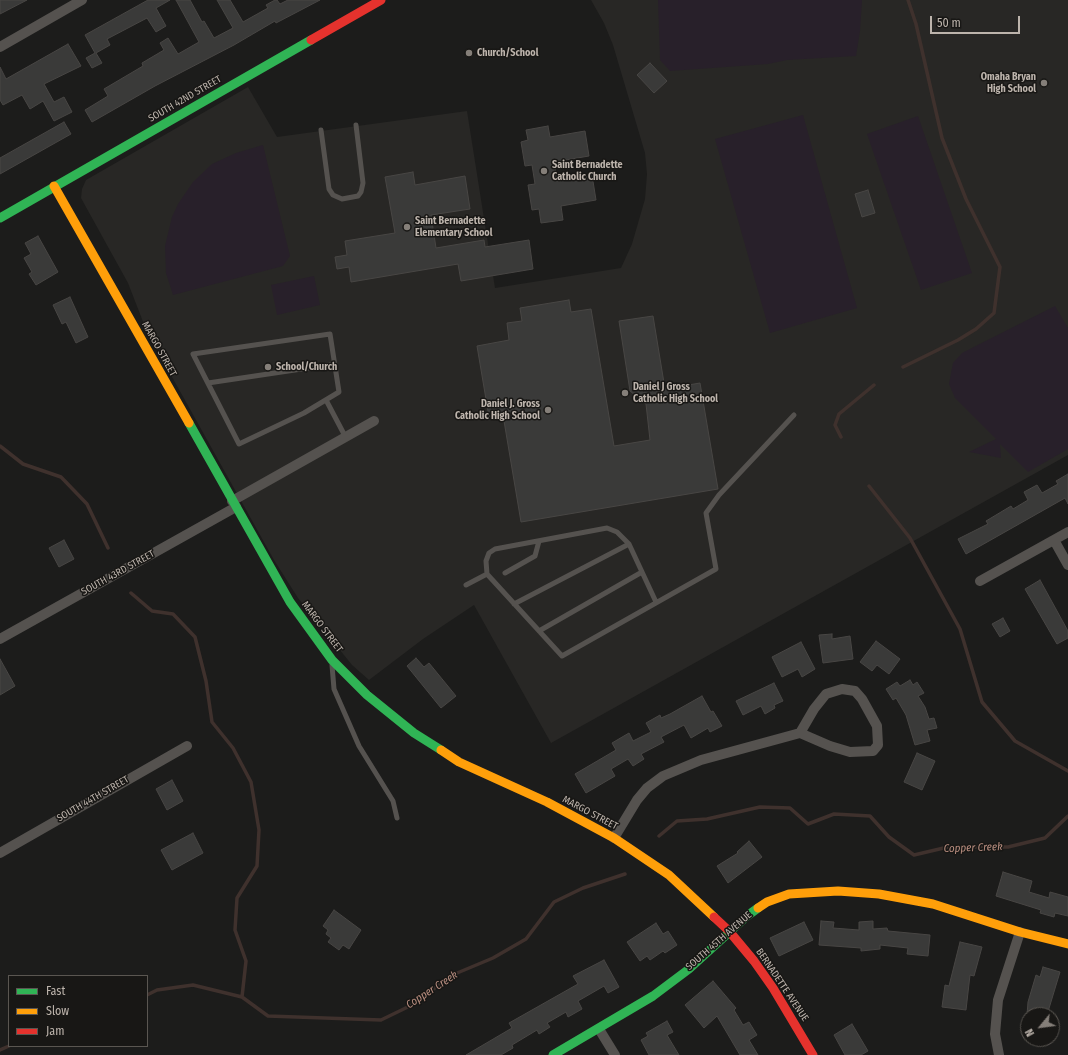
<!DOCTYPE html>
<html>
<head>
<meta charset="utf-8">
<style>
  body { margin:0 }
  #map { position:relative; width:1068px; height:1055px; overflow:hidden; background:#1c1c1b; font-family:"Fira Sans Condensed",sans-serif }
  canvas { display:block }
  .legend { position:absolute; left:8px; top:975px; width:140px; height:72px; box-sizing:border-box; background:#181715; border:1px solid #5a5651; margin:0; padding:5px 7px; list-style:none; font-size:12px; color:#bdb4ac }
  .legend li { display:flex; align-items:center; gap:8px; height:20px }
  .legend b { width:20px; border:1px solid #5a5651 }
  .north { position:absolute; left:1020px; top:1007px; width:40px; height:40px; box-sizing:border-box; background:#181715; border:1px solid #5a5651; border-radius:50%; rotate:241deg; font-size:11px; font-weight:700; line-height:16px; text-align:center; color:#bdb4ac }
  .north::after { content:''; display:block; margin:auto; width:14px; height:18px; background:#857f79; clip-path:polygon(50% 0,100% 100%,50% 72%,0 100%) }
  .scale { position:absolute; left:930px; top:16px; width:90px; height:18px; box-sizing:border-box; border:2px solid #bdb4ac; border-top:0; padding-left:5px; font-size:12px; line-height:14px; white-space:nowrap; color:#bdb4ac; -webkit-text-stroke:3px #181715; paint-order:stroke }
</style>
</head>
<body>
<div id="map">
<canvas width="1068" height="1055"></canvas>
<ul class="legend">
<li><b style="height:5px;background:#30b455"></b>Fast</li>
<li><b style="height:5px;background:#ff9f0a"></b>Slow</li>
<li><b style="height:5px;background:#e5322d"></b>Jam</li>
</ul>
<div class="north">N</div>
<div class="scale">50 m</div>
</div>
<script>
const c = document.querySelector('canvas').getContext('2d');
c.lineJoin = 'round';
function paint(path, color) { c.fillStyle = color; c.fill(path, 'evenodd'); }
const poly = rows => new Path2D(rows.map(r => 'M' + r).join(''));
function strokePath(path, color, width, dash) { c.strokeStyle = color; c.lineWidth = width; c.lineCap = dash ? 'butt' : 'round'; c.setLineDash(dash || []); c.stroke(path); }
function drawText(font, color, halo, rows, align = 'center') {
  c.font = font + ' "Fira Sans Condensed",sans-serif'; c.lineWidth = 3; c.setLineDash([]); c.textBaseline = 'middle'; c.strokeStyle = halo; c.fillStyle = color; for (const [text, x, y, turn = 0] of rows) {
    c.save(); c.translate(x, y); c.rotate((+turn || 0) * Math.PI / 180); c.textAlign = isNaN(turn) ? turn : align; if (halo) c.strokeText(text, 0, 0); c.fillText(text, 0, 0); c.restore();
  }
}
paint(poly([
  [591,0,1068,0,1068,455,551,743,474,605,423,639,369,680,352,665,298,598,274,560,147,332,128,283,81,198,82,189,86,180,248,87,277,137,467,111,495,288,621,268,632,244,645,199,647,174,645,153,613,45,604,23]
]), '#282725');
paint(poly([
  [658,0,862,0,860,31,856,56,787,60,768,64,670,71,660,60],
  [803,115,857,308,770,333,715,139],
  [918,116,972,273,921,290,867,134],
  [263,145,290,256,283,266,173,295,166,273,165,246,172,217,178,204,193,182,212,164,236,153],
  [314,276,320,305,277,315,271,285],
  [1055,306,1068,328,1068,449,1028,472,1000,444,1001,458,969,452,996,439,955,398,949,384,953,363,962,353]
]), '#28202a');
strokePath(poly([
  [903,367,958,340,976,329,994,313,1000,267,966,199,942,138,916,24,908,0],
  [841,437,835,425,839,414,874,385],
  [0,446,23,464,61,477,87,504,108,548],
  [869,486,910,538,960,629,982,702,1015,741,1068,771],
  [131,593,152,611,173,614,195,637,206,681,212,722,233,748,251,782,259,830,257,866,237,898,235,930,246,961,242,997],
  [659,836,677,821,707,819,760,807,790,808,808,824,834,814,870,816,889,837,914,855,948,847,1008,847,1045,838,1068,816],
  [147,995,157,990,193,985,242,997,268,1016,381,1020,416,1003,450,976,493,958,526,939,554,902,583,888,625,874],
  [0,1050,9,1046]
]), '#3f312d', 3.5);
const building = poly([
  [0,0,27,0,0,14,0,0],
  [148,0,170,0,156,8,166,26,156,32,147,18,107,39,110,45,96,53,102,63,92,68,86,58,95,53,85,35,148,0],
  [176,0,190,0,202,22,204,21,214,38,233,28,217,0,230,0,243,22,268,8,266,5,275,0,277,0,280,4,288,0,320,0,276,23,275,21,234,45,155,86,92,122,85,110,108,96,104,89,143,66,142,63,164,50,160,43,168,38,178,54,199,42,176,0],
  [68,44,81,66,44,84,54,102,64,97,72,112,54,121,43,101,30,109,22,95,3,105,0,100,0,67,6,79,68,44],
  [650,63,667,81,654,93,637,75,650,63],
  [64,122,71,134,0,174,0,158,64,122],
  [548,126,550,137,585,131,589,156,554,162,557,181,592,175,596,200,561,206,563,220,541,223,539,209,532,210,528,185,535,184,532,165,525,166,521,142,528,140,526,130,548,126],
  [413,172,415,185,465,176,470,209,431,215,436,248,484,240,485,247,529,240,533,269,461,281,458,264,351,282,349,267,337,269,335,257,347,255,345,241,395,233,385,177,413,172],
  [868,190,875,213,862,217,855,194,868,190],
  [38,236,58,272,36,285,29,274,32,272,24,258,31,254,25,243,38,236],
  [70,297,88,337,76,343,66,322,62,324,53,305,70,297],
  [569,300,571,312,591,309,614,446,650,440,646,404,630,391,619,321,653,316,665,389,700,383,718,489,521,522,503,415,489,417,477,346,509,340,507,323,522,321,520,308,569,300],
  [1068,474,1068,504,1065,498,966,554,958,539,988,524,986,521,1011,506,1013,509,1028,500,1024,492,1037,485,1042,493,1058,484,1056,481,1068,474],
  [64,540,74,559,59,567,49,548,64,540],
  [1040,580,1068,631,1068,638,1057,644,1025,589,1040,580],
  [1003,618,1010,631,1000,637,992,624,1003,618],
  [832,634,832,639,850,636,853,659,823,663,819,635,832,634],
  [876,641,900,659,889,674,877,665,872,671,860,662,876,641],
  [801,642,815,669,802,677,798,669,782,677,772,657,801,642],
  [416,658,424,667,429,663,456,696,441,708,407,666,416,658],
  [0,659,15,686,0,695,0,659],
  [910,680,913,685,917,682,924,693,918,696,925,707,929,719,934,718,937,728,927,730,930,741,915,745,906,715,896,698,893,700,886,689,897,682,900,686,910,680],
  [774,683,783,701,774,705,775,708,765,714,761,706,743,715,736,701,774,683],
  [702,696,711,712,713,711,722,726,710,732,708,728,691,738,684,725,661,737,664,742,641,754,644,759,633,766,628,759,611,769,615,776,586,793,575,774,616,750,612,743,629,733,633,741,651,732,646,723,660,715,661,718,670,714,702,696],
  [917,753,935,761,922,790,904,782,917,753],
  [172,780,183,801,167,810,156,789,172,780],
  [193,833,203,853,172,870,161,850,193,833],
  [749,841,762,857,728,883,717,866,738,853,737,852,749,841],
  [1003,872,1032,881,1029,892,1049,898,1050,892,1068,897,1068,916,1055,913,1054,917,1040,913,1041,910,996,896,1003,872],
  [334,910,361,930,349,949,343,945,339,950,328,942,331,938,326,934,328,930,323,926,334,910],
  [821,921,834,922,833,928,859,930,859,922,873,921,873,929,887,928,888,931,930,935,928,956,907,954,908,948,880,945,880,949,861,951,861,948,819,945,821,921],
  [804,922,813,940,779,956,770,938,804,922],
  [656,923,663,934,668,931,677,945,665,953,663,951,650,960,647,956,640,961,627,942,656,923],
  [960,942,982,947,974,976,970,975,966,1010,942,1007,945,985,949,986,960,942],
  [604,960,619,987,608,993,604,986,578,1001,582,1009,568,1017,566,1012,547,1023,550,1027,539,1034,537,1030,512,1045,513,1048,501,1055,466,1055,512,1028,509,1023,578,984,573,976,604,960],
  [1043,967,1060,972,1047,1015,1027,1015,1028,1002,1036,975,1040,977,1043,967],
  [713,981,736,1008,734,1010,743,1025,749,1022,757,1035,749,1040,758,1055,740,1055,717,1016,704,1028,685,1005,713,981],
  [667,1021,673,1032,667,1035,679,1055,649,1055,641,1040,648,1036,646,1033,667,1021],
  [852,1024,868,1051,861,1055,845,1055,834,1035,852,1024]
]);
paint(building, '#3a3a39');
strokePath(building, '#484644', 1);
strokePath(poly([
  [321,130,329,189,333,195,342,199,358,196,361,192,363,183,356,125],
  [330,334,339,392,304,413,239,444,193,354,330,334],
  [208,383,335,364],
  [326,400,345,436],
  [505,573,535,556,539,541],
  [487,574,486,561,489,553,495,549,607,528,617,532,629,544,656,602],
  [466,585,487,574,562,656,716,569,706,513,719,495,794,415],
  [514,604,629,544],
  [539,631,642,572],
  [332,665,334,689,359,746,393,801,397,818]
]), '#55524f', 5);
strokePath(poly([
  [0,47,82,0],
  [232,501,374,421],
  [1054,540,1068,565],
  [980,581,1068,532],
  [0,639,236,507],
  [842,689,855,691,862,699,877,726,878,745,873,751,850,752,830,746,800,733,814,709,826,694,842,689],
  [614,838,637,800,647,788,663,776,701,760,800,733],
  [0,853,187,746],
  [599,1029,615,1055],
  [999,1055,995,1034,998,1000,1020,932]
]), '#55524f', 10);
strokePath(poly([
  [0,218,311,40],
  [189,423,290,602,332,660,367,695,414,733,441,750],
  [553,1055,653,996,689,969,747,916,758,908]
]), '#30b455', 9);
strokePath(poly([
  [54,186,189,423],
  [441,750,459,762,547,802,614,838,669,875,714,917],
  [758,908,767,902,789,894,838,891,879,894,933,904,1020,932,1068,944]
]), '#ff9f0a', 9);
strokePath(poly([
  [311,40,381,0],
  [714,917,729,931,754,961,773,988,813,1055]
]), '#e5322d', 9);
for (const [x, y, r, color] of [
  [469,53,4,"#857f79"],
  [1044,83,4,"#857f79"],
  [544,171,4,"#857f79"],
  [407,227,4,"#857f79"],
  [268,367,4,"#857f79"],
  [625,393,4,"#857f79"],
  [548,410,4,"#857f79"]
]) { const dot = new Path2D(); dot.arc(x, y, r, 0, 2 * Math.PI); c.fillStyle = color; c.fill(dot); strokePath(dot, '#181715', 1.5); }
drawText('bold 10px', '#bdb4ac', '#181715', [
  ["Church/School",477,53],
  ["Omaha Bryan",1036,77,"right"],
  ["High School",1036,89,"right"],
  ["Saint Bernadette",552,165],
  ["Catholic Church",552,177],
  ["Saint Bernadette",415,221],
  ["Elementary School",415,233],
  ["School/Church",276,367],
  ["Daniel J Gross",633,387],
  ["Catholic High School",633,399],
  ["Daniel J. Gross",540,404,"right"],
  ["Catholic High School",540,416,"right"]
], 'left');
drawText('10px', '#bdb4ac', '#181715', [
  ["SOUTH 42ND STREET",185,99,-30],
  ["MARGO STREET",159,349,61],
  ["SOUTH 43RD STREET",118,573,-29],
  ["MARGO STREET",322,627,53],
  ["SOUTH 44TH STREET",93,799,-30],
  ["MARGO STREET",590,813,28],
  ["SOUTH 45TH AVENUE",719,941,-41],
  ["BERNADETTE AVENUE",782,985,56]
]);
drawText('italic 11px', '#ba8f81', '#181715', [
  ["Copper Creek",973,848,-2],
  ["Copper Creek",432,990,-33]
]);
</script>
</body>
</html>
